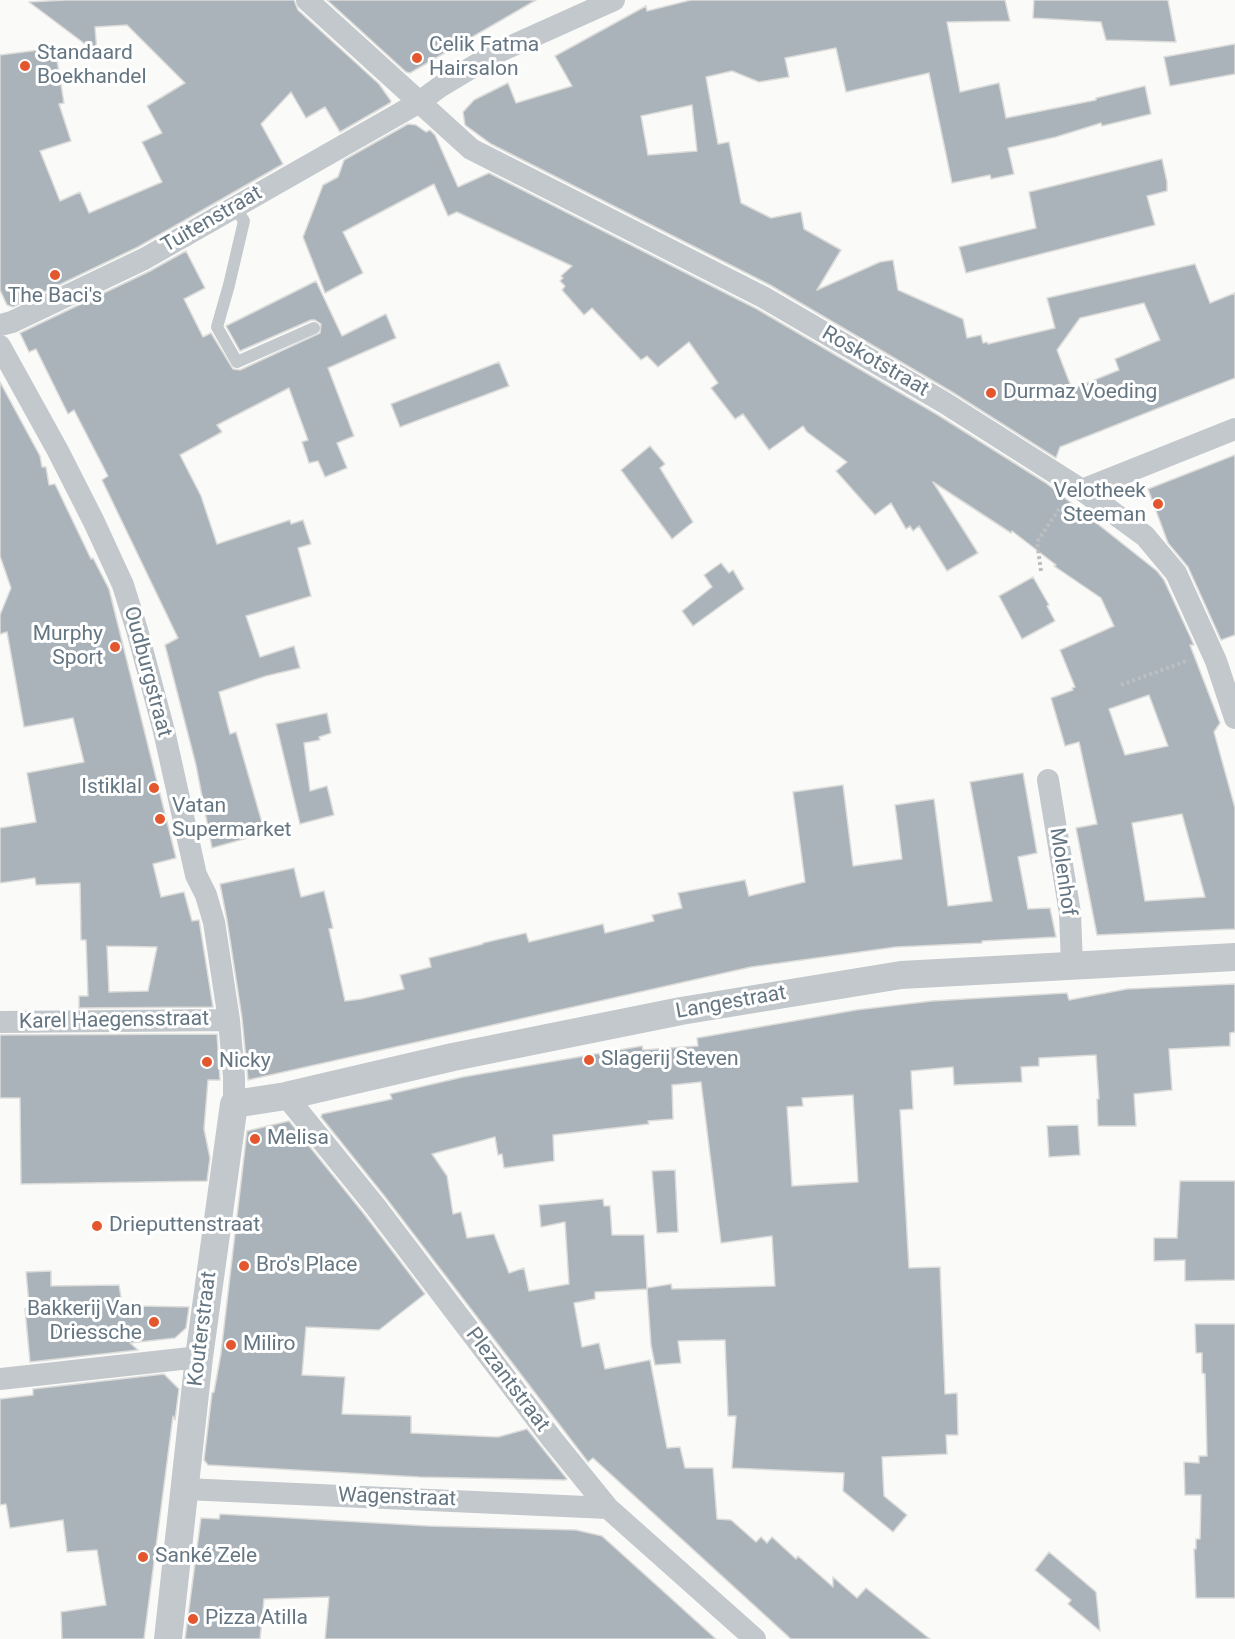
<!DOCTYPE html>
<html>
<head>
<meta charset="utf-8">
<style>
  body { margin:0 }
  canvas { display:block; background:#fafaf8 }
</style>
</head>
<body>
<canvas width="1235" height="1639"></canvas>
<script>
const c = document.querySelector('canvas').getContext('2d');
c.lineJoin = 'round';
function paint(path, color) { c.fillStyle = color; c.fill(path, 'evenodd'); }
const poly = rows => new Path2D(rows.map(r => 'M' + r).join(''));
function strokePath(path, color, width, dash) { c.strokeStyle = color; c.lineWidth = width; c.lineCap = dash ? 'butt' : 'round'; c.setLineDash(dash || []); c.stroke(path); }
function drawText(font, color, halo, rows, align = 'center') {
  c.font = font + ' Roboto,sans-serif'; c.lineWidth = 6; c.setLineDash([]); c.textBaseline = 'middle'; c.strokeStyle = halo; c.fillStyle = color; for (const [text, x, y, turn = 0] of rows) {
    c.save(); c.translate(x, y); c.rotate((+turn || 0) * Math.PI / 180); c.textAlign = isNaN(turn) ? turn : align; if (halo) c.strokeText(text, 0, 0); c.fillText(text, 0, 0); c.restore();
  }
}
const building = poly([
  [66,0,294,0,298,10,379,84,391,101,390,103,340,132,325,107,306,118,291,92,261,124,283,164,138,247,13,307,7,305,0,290,0,55,55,48,64,103,59,104,71,141,40,151,60,201,80,192,89,213,162,182,142,142,162,133,147,106,185,83,127,25,95,27,97,53,29,2,66,0],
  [327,0,536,0,410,73,406,72,327,0],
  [691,0,1005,0,1010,21,947,22,960,92,999,83,1006,118,1096,100,1096,98,1145,86,1151,114,1102,126,1101,123,1056,137,1008,148,1014,174,991,179,990,175,952,183,929,73,846,92,836,48,785,58,789,77,759,82,732,71,706,77,718,144,729,142,741,203,771,218,801,212,804,229,841,250,817,290,880,262,893,260,898,290,963,319,967,338,981,335,983,343,987,342,988,344,1055,328,1047,298,1195,264,1210,303,1235,293,1235,378,1060,447,1056,458,952,392,770,285,491,144,465,125,463,112,474,100,508,83,516,103,572,86,555,56,646,6,647,11,691,0],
  [692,105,697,151,648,155,641,116,692,105],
  [1144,303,1160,340,1115,359,1119,370,1072,389,1057,350,1080,318,1144,303],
  [1034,0,1168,0,1176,42,1106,40,1101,22,1033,18,1034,0],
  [1235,44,1235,74,1170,86,1164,57,1235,44],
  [408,124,416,125,426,132,430,130,435,135,458,187,489,173,757,309,938,415,1046,483,1157,571,1164,580,1194,645,1190,645,1220,723,1214,732,1235,808,1235,929,1097,935,1076,828,1097,824,1079,742,1065,746,1051,698,1073,690,1072,688,1075,687,1060,650,1114,626,1101,598,1054,566,1056,565,1012,531,1011,533,933,482,978,553,947,571,919,526,913,531,910,526,906,529,891,503,875,515,836,471,847,462,807,432,803,426,769,450,743,414,735,419,711,388,718,383,689,342,658,367,647,356,641,360,592,308,584,315,562,290,565,286,560,281,563,278,561,276,572,266,457,212,448,216,434,184,343,232,363,273,325,293,303,237,323,185,338,177,344,160,408,124],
  [1149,695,1168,746,1125,755,1109,709,1149,695],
  [1182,814,1205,897,1145,901,1132,823,1182,814],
  [1162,159,1167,182,1167,191,1147,196,1155,225,966,273,959,247,1036,228,1029,192,1162,159],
  [186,251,205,288,184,299,203,337,211,333,233,369,240,370,320,333,321,324,315,320,311,320,240,351,226,326,316,281,342,336,386,314,396,338,328,368,354,436,337,443,347,468,325,477,318,461,309,463,302,442,308,440,289,388,217,425,222,432,180,455,201,496,217,544,290,520,291,524,303,520,311,544,298,548,311,596,246,616,260,657,294,646,300,668,266,676,219,692,230,734,236,732,265,833,212,848,196,765,165,645,178,638,102,480,108,476,74,410,68,414,36,349,29,352,20,333,150,271,186,251],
  [499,362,509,386,400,427,391,404,499,362],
  [0,382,40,456,42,467,46,467,49,485,55,484,91,559,93,558,109,589,176,858,153,864,161,897,184,892,192,921,199,920,213,1007,79,1008,79,996,88,996,86,940,81,940,80,883,36,885,35,878,0,883,0,828,36,822,27,773,84,762,73,718,24,727,7,632,0,634,0,615,11,588,0,556,0,382],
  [107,946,157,947,148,991,109,992,107,946],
  [650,446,665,464,660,468,693,522,672,539,621,470,650,446],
  [1235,455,1235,635,1221,640,1188,567,1168,543,1148,489,1235,455],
  [721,563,729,573,733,570,744,589,693,626,682,611,712,587,704,575,721,563],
  [1033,577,1049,605,1047,606,1055,621,1022,639,999,596,1033,577],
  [327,713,331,733,319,737,320,740,304,743,310,791,327,786,334,815,300,824,276,724,327,713],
  [1023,773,1037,853,1018,857,1028,909,1050,908,1056,937,982,941,982,943,896,947,751,967,248,1080,242,1018,227,920,220,884,294,868,301,897,324,891,333,928,329,929,345,1001,361,999,404,989,400,975,431,967,429,958,483,944,483,943,526,933,529,942,603,924,605,933,626,928,654,921,652,915,682,908,678,893,745,880,749,896,805,882,793,792,843,785,853,866,902,859,895,805,934,799,948,906,992,901,970,782,1023,773],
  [1235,984,1235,1032,1230,1033,1230,1046,1169,1049,1172,1090,1134,1094,1136,1126,1098,1126,1097,1099,1099,1099,1096,1055,1039,1058,1039,1066,1021,1067,1022,1082,954,1085,953,1067,911,1071,913,1109,900,1110,909,1268,940,1267,945,1394,957,1393,958,1435,946,1435,947,1454,882,1457,884,1496,907,1515,893,1532,843,1491,844,1473,732,1468,736,1416,728,1416,725,1340,678,1341,681,1363,655,1365,651,1345,647,1288,671,1284,672,1289,775,1286,772,1236,721,1243,701,1082,672,1085,673,1119,648,1121,649,1124,553,1135,554,1161,504,1168,502,1154,498,1155,495,1137,432,1154,447,1176,453,1214,461,1212,467,1238,494,1234,509,1273,524,1268,529,1291,569,1284,565,1222,541,1227,539,1205,603,1199,604,1206,610,1206,612,1235,644,1235,647,1289,595,1292,595,1299,574,1303,582,1347,599,1343,605,1369,650,1360,667,1448,680,1447,685,1468,713,1468,717,1519,731,1520,756,1542,761,1537,767,1543,772,1537,796,1559,798,1556,833,1587,833,1577,857,1598,866,1588,930,1639,791,1639,593,1458,588,1462,386,1198,321,1117,322,1114,392,1099,390,1094,463,1077,642,1046,643,1050,698,1046,697,1038,856,1010,932,1001,1067,993,1069,1000,1127,989,1235,984],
  [853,1095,858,1182,792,1186,787,1107,803,1106,802,1098,853,1095],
  [217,1034,220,1080,208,1080,204,1129,210,1158,207,1181,21,1184,20,1098,0,1098,0,1035,217,1034],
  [289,1121,364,1214,425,1294,379,1330,306,1327,302,1375,345,1377,342,1414,411,1416,411,1433,498,1437,527,1429,567,1479,565,1480,419,1477,208,1465,204,1460,212,1393,214,1392,221,1353,247,1131,289,1121],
  [1078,1125,1080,1155,1049,1157,1047,1126,1078,1125],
  [675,1170,678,1232,657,1233,652,1171,675,1170],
  [1180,1181,1235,1181,1235,1280,1185,1281,1185,1260,1154,1261,1154,1238,1177,1238,1180,1181],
  [51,1271,51,1286,119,1285,122,1303,140,1303,140,1306,189,1307,186,1328,175,1338,130,1343,138,1350,30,1362,25,1309,29,1304,26,1272,51,1271],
  [1195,1324,1235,1324,1235,1598,1196,1598,1194,1549,1196,1549,1196,1539,1200,1539,1201,1495,1185,1495,1184,1462,1199,1463,1199,1456,1207,1456,1205,1374,1202,1373,1202,1353,1196,1353,1195,1324],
  [164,1374,179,1389,175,1420,173,1416,144,1639,62,1639,61,1612,106,1605,97,1550,67,1552,63,1520,10,1528,6,1504,0,1505,0,1399,33,1395,33,1389,164,1374],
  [220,1514,429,1526,576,1530,602,1536,716,1639,325,1639,329,1597,264,1599,260,1639,185,1639,201,1518,219,1519,220,1514],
  [1049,1552,1096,1592,1100,1631,1068,1604,1071,1600,1035,1570,1049,1552]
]);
paint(building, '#aab3b9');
strokePath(building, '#dcdcda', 1.5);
strokePath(poly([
  [1041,571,1037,542,1061,506],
  [1121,685,1189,660],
  [175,1226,189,1226]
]), '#bbbfc2', 4, [3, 3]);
strokePath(poly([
  [235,207,244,221,229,285,217,327,237,362,314,328]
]), '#c3c8cc', 12);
strokePath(poly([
  [307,0,471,149,763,297,945,403,1082,490,1145,536,1176,573,1216,661,1235,718],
  [0,325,12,322,144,259,418,103,441,86,496,53,614,0],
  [0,346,58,451,94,522,123,585,137,630,164,731,196,875,206,895,214,922,229,1020,234,1077,234,1104],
  [1082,490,1235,429],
  [1048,780,1070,913,1072,965],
  [0,1022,229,1020],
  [286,1096,375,1206,552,1439,608,1508,755,1639],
  [0,1379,199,1357],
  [185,1489,608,1508]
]), '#c3c8cc', 22);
strokePath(poly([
  [168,1639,199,1357,234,1104,286,1096,453,1057,681,1011,901,975,1235,957]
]), '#c3c8cc', 28);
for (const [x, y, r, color] of [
  [417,58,6,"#e4572e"],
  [25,66,6,"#e4572e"],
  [55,275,6,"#e4572e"],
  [991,393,6,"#e4572e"],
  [1158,504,6,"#e4572e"],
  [115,647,6,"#e4572e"],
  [154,788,6,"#e4572e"],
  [160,819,6,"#e4572e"],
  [589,1060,6,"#e4572e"],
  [207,1062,6,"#e4572e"],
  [255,1139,6,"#e4572e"],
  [97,1226,6,"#e4572e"],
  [244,1266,6,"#e4572e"],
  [154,1322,6,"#e4572e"],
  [231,1345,6,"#e4572e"],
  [143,1557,6,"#e4572e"],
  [193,1619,6,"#e4572e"]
]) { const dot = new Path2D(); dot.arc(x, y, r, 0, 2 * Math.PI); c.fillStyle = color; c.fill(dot); strokePath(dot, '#fff', 2); }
drawText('21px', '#657683', '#fff', [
  ["Celik Fatma",429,46],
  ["Hairsalon",429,70],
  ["Standaard",37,54],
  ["Boekhandel",37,78],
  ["The Baci's",55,297,"center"],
  ["Durmaz Voeding",1003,393],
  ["Velotheek",1146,492,"right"],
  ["Steeman",1146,516,"right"],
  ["Murphy",103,635,"right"],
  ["Sport",103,659,"right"],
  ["Istiklal",142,788,"right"],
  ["Vatan",172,807],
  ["Supermarket",172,831],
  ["Slagerij Steven",601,1060],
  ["Nicky",219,1062],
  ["Melisa",267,1139],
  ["Drieputtenstraat",109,1226],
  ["Bro's Place",256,1266],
  ["Bakkerij Van",142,1310,"right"],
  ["Driessche",142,1334,"right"],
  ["Miliro",243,1345],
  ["Sanké Zele",155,1557],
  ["Pizza Atilla",205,1619]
], 'left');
drawText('21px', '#657683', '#fff', [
  ["Tuitenstraat",212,220,-30],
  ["Roskotstraat",875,362,30],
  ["Oudburgstraat",147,672,75],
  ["Molenhof",1062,872,82],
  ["Langestraat",731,1003,-10],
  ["Karel Haegensstraat",114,1021,-1],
  ["Kouterstraat",203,1329,-83],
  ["Plezantstraat",507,1380,53],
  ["Wagenstraat",397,1498,2]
]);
</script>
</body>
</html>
